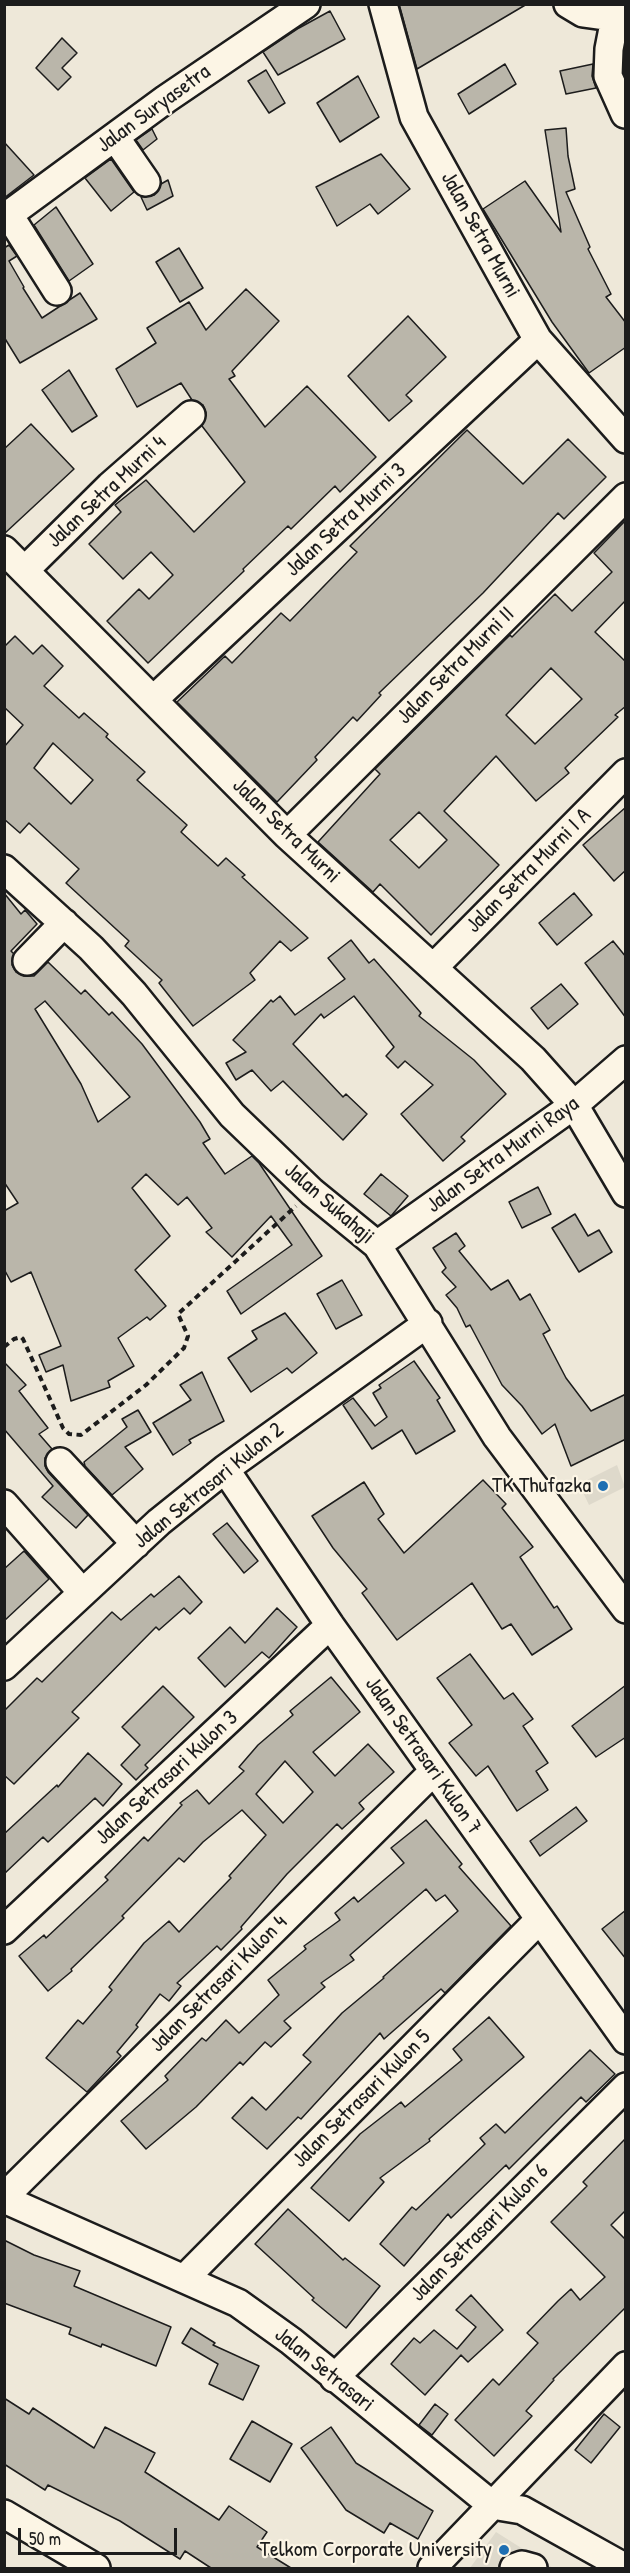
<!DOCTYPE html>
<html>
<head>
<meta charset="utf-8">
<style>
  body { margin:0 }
  #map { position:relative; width:630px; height:2573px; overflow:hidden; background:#eee8d9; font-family:"Patrick Hand",sans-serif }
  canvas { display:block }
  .frame { position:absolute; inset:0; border:6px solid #1c1c1c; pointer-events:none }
  .scale { position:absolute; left:18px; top:2528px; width:159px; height:27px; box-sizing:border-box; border:3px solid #1c1c1c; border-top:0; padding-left:8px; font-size:18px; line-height:21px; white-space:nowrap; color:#1c1c1c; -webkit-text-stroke:4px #fcf5e5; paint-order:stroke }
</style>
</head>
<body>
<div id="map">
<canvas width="630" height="2573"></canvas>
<div class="frame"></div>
<div class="scale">50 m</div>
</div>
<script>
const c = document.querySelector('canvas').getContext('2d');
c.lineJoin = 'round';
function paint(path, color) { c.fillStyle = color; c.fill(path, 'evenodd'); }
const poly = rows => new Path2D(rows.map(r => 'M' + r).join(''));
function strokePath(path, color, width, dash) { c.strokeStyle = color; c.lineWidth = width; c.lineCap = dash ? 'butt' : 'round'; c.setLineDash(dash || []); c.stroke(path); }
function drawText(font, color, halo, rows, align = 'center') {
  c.font = font + ' "Patrick Hand",sans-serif'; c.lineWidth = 4.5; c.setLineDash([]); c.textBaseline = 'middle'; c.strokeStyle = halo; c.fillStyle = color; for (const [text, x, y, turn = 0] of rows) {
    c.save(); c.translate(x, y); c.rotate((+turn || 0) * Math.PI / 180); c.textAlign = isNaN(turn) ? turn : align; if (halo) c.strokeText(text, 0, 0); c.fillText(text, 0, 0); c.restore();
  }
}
paint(poly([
  [617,1465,625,1487,589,1505,579,1484],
  [496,2532,553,2568,470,2568]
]), '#ded9cb');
const building = poly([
  [399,4,527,4,417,69,399,4],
  [330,11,345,39,278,75,263,52,299,28,330,11],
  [62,38,77,53,62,68,71,77,58,90,36,68,62,38],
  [505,64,516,84,469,114,458,94,505,64],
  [593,64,592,76,596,88,566,94,560,71,593,64],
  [266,70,285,103,269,113,248,81,266,70],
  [358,76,379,117,340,142,317,103,358,76],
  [566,128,568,156,575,189,566,192,590,247,588,249,611,294,606,297,626,323,626,347,589,373,552,322,483,209,525,181,561,232,545,130,566,128],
  [152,129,157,139,143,150,136,140,152,129],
  [4,142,34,175,4,198,4,142],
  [381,154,410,189,378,214,370,204,337,226,316,187,381,154],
  [111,159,134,192,111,211,85,178,111,159],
  [168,180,173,196,147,210,141,197,154,195,161,184,168,180],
  [56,207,93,264,69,281,34,225,56,207],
  [9,245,17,256,9,261,24,287,23,288,42,318,80,293,97,319,20,363,4,337,4,248,9,245],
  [179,248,203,288,180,302,156,262,179,248],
  [246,289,279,321,232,371,235,376,229,379,265,427,307,386,376,457,340,492,335,486,291,529,288,526,243,569,244,571,148,663,107,621,139,589,149,599,173,575,151,552,123,579,89,544,121,512,115,505,146,480,194,532,245,482,202,426,206,413,203,405,192,400,181,383,137,407,116,369,156,343,147,328,189,302,206,330,246,289],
  [408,316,446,357,406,395,412,401,389,421,348,376,408,316],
  [69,370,97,416,72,432,42,390,69,370],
  [31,424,74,469,4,534,4,449,31,424],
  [467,430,523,484,568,439,606,477,564,519,558,513,483,593,379,693,381,695,357,721,353,717,315,757,317,760,277,802,177,702,225,656,232,663,281,613,290,621,357,552,350,546,467,430],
  [626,520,626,600,595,632,626,662,626,706,615,715,618,717,565,768,569,773,536,801,496,756,444,811,499,865,431,935,380,884,373,892,318,842,380,774,375,769,510,635,512,637,555,594,572,611,612,572,594,553,626,520],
  [551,668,582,699,535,744,506,715,551,668],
  [419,812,447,840,419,868,390,840,419,812],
  [15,636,33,654,42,645,63,666,44,686,79,718,84,713,108,734,106,737,145,772,137,780,187,825,181,832,218,866,226,858,245,875,242,877,308,938,291,951,280,941,250,973,255,980,193,1026,159,983,162,980,125,946,129,941,66,883,79,869,29,823,20,833,4,819,4,747,23,725,4,707,4,647,15,636],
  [53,743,93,780,71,804,34,768,53,743],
  [626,807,626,870,614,881,583,845,626,807],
  [4,893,21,914,25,910,37,924,11,951,14,954,12,965,16,972,24,976,34,976,48,962,81,994,85,990,109,1015,112,1012,142,1044,200,1122,210,1139,203,1143,225,1174,252,1156,259,1163,322,1256,241,1314,227,1291,292,1245,271,1216,232,1257,206,1232,212,1228,187,1197,178,1205,146,1174,132,1188,170,1236,135,1270,166,1306,150,1320,147,1317,118,1338,134,1366,108,1381,110,1387,71,1401,63,1365,46,1372,39,1355,61,1346,31,1272,11,1282,4,1269,4,1211,18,1203,4,1182,4,893],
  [45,1001,130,1097,98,1122,81,1084,35,1009,45,1001],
  [574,893,592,915,557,945,539,923,574,893],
  [351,940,369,963,374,959,421,1013,419,1016,474,1060,506,1094,461,1137,465,1141,443,1161,401,1114,433,1085,405,1061,398,1068,386,1056,394,1047,354,996,324,1018,321,1014,293,1044,343,1097,346,1094,367,1114,343,1140,283,1081,271,1091,252,1070,236,1080,226,1063,246,1052,233,1040,271,1000,273,1002,280,996,295,1015,345,979,328,958,351,940],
  [613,941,626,957,626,1018,585,963,613,941],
  [561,984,578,1004,548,1029,531,1008,561,984],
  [381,1174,408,1196,391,1216,364,1194,381,1174],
  [538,1187,551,1214,522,1228,509,1202,538,1187],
  [575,1214,588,1236,599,1230,612,1252,579,1272,552,1228,575,1214],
  [456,1233,465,1246,459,1251,491,1290,508,1280,520,1300,530,1294,550,1330,543,1334,566,1378,591,1411,626,1394,626,1439,571,1466,555,1424,542,1434,522,1406,502,1385,470,1325,466,1327,457,1308,446,1295,456,1287,442,1272,446,1268,433,1248,456,1233],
  [342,1280,362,1315,336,1329,317,1294,342,1280],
  [285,1313,317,1353,292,1373,287,1368,251,1392,228,1358,257,1339,252,1331,285,1313],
  [414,1361,440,1398,437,1400,455,1431,416,1454,402,1430,372,1449,343,1405,353,1398,375,1426,387,1417,373,1393,381,1388,379,1385,414,1361],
  [4,1362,26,1385,19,1391,48,1428,39,1434,52,1449,45,1458,45,1466,48,1472,88,1515,76,1528,42,1497,53,1486,4,1429,4,1362],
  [202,1372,224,1421,189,1440,191,1443,173,1455,153,1423,191,1400,180,1385,202,1372],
  [138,1410,151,1432,125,1447,143,1469,112,1495,85,1466,84,1462,127,1427,122,1419,138,1410],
  [483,1480,506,1504,502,1508,533,1547,520,1557,554,1608,557,1606,572,1629,532,1655,511,1624,502,1629,472,1583,397,1640,362,1593,367,1589,333,1548,312,1516,364,1482,384,1514,378,1519,404,1553,483,1480],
  [227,1523,258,1561,244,1573,213,1534,227,1523],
  [24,1551,49,1579,4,1621,4,1569,24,1551],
  [179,1576,202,1602,190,1614,184,1608,159,1630,156,1627,72,1712,79,1718,14,1784,4,1775,4,1711,37,1678,42,1682,112,1612,121,1620,151,1594,154,1597,179,1576],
  [277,1608,297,1627,269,1658,262,1652,225,1687,198,1658,230,1627,245,1643,277,1608],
  [470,1654,504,1699,513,1693,533,1719,523,1726,548,1763,536,1771,548,1790,517,1811,488,1766,476,1776,449,1743,472,1725,437,1678,470,1654],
  [331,1677,360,1712,313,1752,335,1776,368,1744,394,1772,359,1803,364,1809,342,1829,337,1824,287,1874,241,1927,242,1929,221,1950,217,1946,177,1983,181,1986,169,2001,160,1994,136,2025,138,2027,117,2052,121,2056,87,2092,46,2058,78,2020,83,2024,112,1990,109,1987,144,1943,169,1921,179,1932,231,1878,229,1876,266,1835,242,1810,203,1842,184,1862,179,1858,122,1916,124,1918,71,1969,72,1971,48,1991,19,1956,44,1935,46,1938,108,1880,105,1877,144,1837,148,1841,182,1805,180,1803,197,1790,209,1804,244,1771,239,1767,258,1745,293,1715,290,1711,331,1677],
  [285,1761,313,1792,283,1823,256,1794,285,1761],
  [626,1685,626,1737,596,1757,572,1726,626,1685],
  [163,1686,194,1717,145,1765,148,1768,136,1780,121,1765,140,1745,122,1727,163,1686],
  [88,1753,122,1784,103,1806,95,1798,48,1842,43,1837,4,1874,4,1834,57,1785,58,1787,88,1753],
  [576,1807,587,1821,540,1856,530,1841,576,1807],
  [426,1820,462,1864,459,1867,511,1926,445,1993,441,1989,384,2039,380,2033,301,2119,298,2117,267,2149,232,2118,252,2097,266,2110,311,2062,303,2055,342,2013,384,1978,383,1977,458,1911,445,1895,436,1901,426,1889,350,1955,354,1960,321,1983,325,1987,284,2021,291,2028,271,2047,265,2042,243,2065,240,2062,196,2107,146,2149,121,2121,168,2080,165,2076,202,2038,206,2041,226,2020,239,2033,279,1995,268,1980,306,1949,304,1946,340,1920,335,1913,354,1897,358,1902,404,1863,391,1848,426,1820],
  [626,1910,626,1959,602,1929,626,1910],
  [489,2017,524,2057,429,2139,430,2141,380,2178,384,2182,349,2221,311,2188,360,2134,401,2102,405,2107,462,2060,453,2049,489,2017],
  [590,2050,615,2074,586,2102,581,2097,509,2169,506,2165,451,2218,448,2214,404,2266,380,2244,412,2207,416,2210,485,2144,480,2138,496,2124,505,2133,590,2050],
  [626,2138,626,2210,611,2225,626,2240,626,2307,553,2379,554,2380,526,2411,532,2416,494,2456,455,2420,493,2379,499,2385,538,2343,527,2333,558,2301,571,2289,580,2300,605,2277,551,2222,587,2186,583,2182,626,2138],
  [288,2209,343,2260,345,2258,380,2286,346,2328,312,2300,314,2298,255,2244,288,2209],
  [4,2240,34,2255,80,2271,74,2286,171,2327,156,2366,102,2344,101,2347,69,2334,71,2328,4,2303,4,2240],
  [471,2295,503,2330,468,2362,461,2355,425,2395,391,2364,414,2338,420,2343,434,2330,457,2349,476,2327,456,2310,471,2295],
  [191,2328,215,2343,213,2345,259,2366,243,2400,209,2384,218,2364,182,2343,191,2328],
  [4,2398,29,2414,33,2408,94,2448,105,2427,155,2453,145,2472,219,2520,229,2506,267,2532,257,2547,291,2568,211,2568,185,2551,180,2559,120,2521,48,2485,45,2490,4,2464,4,2398],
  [435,2404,448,2414,432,2435,419,2425,435,2404],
  [604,2414,620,2427,591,2463,575,2450,604,2414],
  [252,2421,292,2444,270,2482,230,2459,252,2421],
  [331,2427,356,2463,433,2511,418,2539,390,2523,384,2533,346,2510,301,2448,331,2427]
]);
paint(building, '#bab6aa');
strokePath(building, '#1c1c1c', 1.5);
const minor = poly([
  [383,4,414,117,511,292,538,340,626,439],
  [568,4,583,13,626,19],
  [615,18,609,49,608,76,625,114],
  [115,137,146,182],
  [9,215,57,291],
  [4,218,166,99,306,4],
  [4,550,287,835,533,1059,574,1105,626,1193],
  [25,570,110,486,191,415],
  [153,700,538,340],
  [287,835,626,497],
  [4,869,91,948,134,994,232,1115,312,1192,377,1245,497,1437,626,1609],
  [27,961,64,923],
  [433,968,626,773],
  [377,1245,574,1105,626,1060],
  [60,1462,136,1544],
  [225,1469,330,1625,626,2040],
  [4,1504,82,1592],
  [4,1666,159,1522,225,1469,428,1323],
  [4,1930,330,1625],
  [4,2197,434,1771],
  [4,2199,238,2303,291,2341,492,2505,522,2510,626,2568],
  [185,2278,539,1920],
  [334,2378,626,2087],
  [4,2514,96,2568],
  [432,2568,626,2366],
  [514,2568,522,2565,533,2568]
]);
strokePath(minor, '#1c1c1c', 32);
strokePath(poly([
  [4,1347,14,1339,21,1337,23,1339,63,1428,69,1434,81,1435,146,1385,184,1348,188,1336,178,1314,296,1206]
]), '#1c1c1c', 4, [6, 4.5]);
strokePath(minor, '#fcf5e5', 27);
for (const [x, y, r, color] of [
  [603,1486,6,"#1f6fb2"],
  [504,2550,6,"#1f6fb2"]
]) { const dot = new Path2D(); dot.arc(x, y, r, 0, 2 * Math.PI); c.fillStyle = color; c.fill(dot); strokePath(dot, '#fcf5e5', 2); }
drawText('22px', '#1c1c1c', '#fcf5e5', [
  ["Jalan Suryasetra",154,109,-36],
  ["Jalan Setra Murni",480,235,61],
  ["Jalan Setra Murni 4",107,492,-43],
  ["Jalan Setra Murni 3",346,520,-43],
  ["Jalan Setra Murni II",456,666,-45],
  ["Jalan Setra Murni",286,831,44],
  ["Jalan Setra Murni I A",529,871,-45],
  ["Jalan Setra Murni Raya",503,1155,-36],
  ["Jalan Sukahaji",329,1204,41],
  ["Jalan Setrasari Kulon 2",209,1486,-39],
  ["Jalan Setrasari Kulon 7",423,1756,55],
  ["Jalan Setrasari Kulon 3",167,1778,-43],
  ["Jalan Setrasari Kulon 4",219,1984,-45],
  ["Jalan Setrasari Kulon 5",362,2099,-45],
  ["Jalan Setrasari Kulon 6",480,2233,-45],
  ["Jalan Setrasari",324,2370,39]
]);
drawText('22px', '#1c1c1c', '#fcf5e5', [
  ["TK Thufazka",591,1486],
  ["Telkom Corporate University",492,2550]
], 'right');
</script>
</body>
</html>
